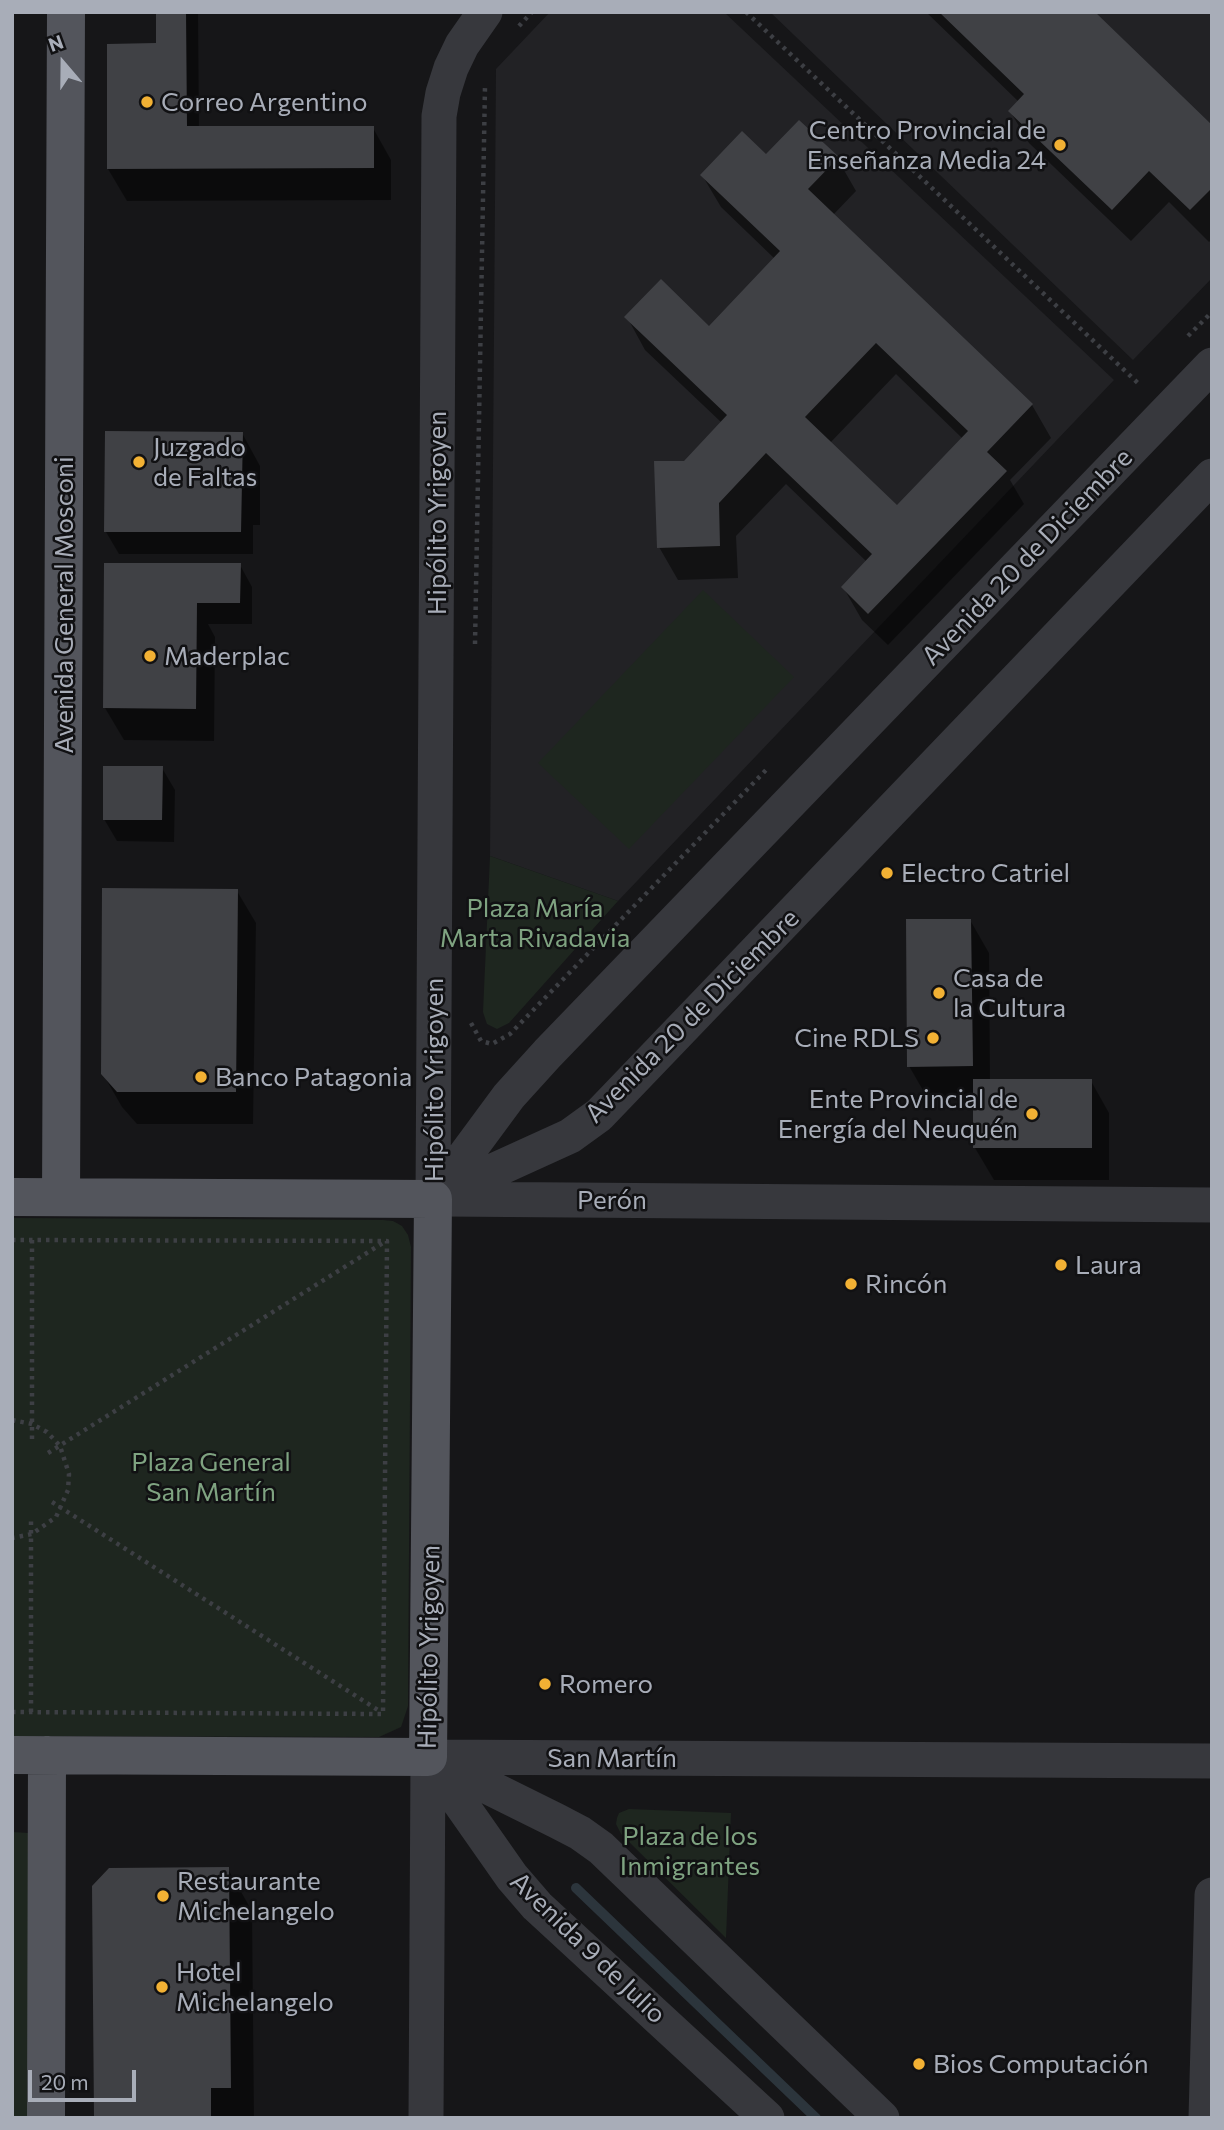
<!DOCTYPE html>
<html>
<head>
<meta charset="utf-8">
<style>
  body { margin:0 }
  #map { position:relative; width:1224px; height:2130px; overflow:hidden; background:#161618; font-family:Commissioner,sans-serif }
  canvas { display:block }
  .frame { position:absolute; inset:0; border:14px solid #a8adb8; pointer-events:none }
  .north { position:absolute; left:28px; top:28px; width:70px; height:70px; -webkit-text-stroke:5px #111113; paint-order:stroke; rotate:340deg; font-size:19px; font-weight:700; line-height:28px; text-align:center; color:#a8adb8 }
  .north::after { content:''; display:block; margin:auto; width:24px; height:32px; background:#a8adb8; clip-path:polygon(50% 0,100% 100%,50% 72%,0 100%) }
  .scale { position:absolute; left:28px; top:2070px; width:108px; height:32px; box-sizing:border-box; border:4px solid #a8adb8; border-top:0; padding-left:9px; font-size:21px; line-height:24px; white-space:nowrap; color:#a8adb8; -webkit-text-stroke:5px #111113; paint-order:stroke }
</style>
</head>
<body>
<div id="map">
<canvas width="1224" height="2130"></canvas>
<div class="frame"></div>
<div class="north">N</div>
<div class="scale">20 m</div>
</div>
<script>
const c = document.querySelector('canvas').getContext('2d');
c.lineJoin = 'round';
function paint(path, color) { c.fillStyle = color; c.fill(path, 'evenodd'); }
const poly = rows => new Path2D(rows.map(r => 'M' + r).join(''));
function strokePath(path, color, width, dash) { c.strokeStyle = color; c.lineWidth = width; c.lineCap = dash ? 'butt' : 'round'; c.setLineDash(dash || []); c.stroke(path); }
function drawText(font, color, halo, rows, align = 'center') {
  c.font = font + ' Commissioner,sans-serif'; c.lineWidth = 5; c.setLineDash([]); c.textBaseline = 'middle'; c.strokeStyle = halo; c.fillStyle = color; for (const [text, x, y, turn = 0] of rows) {
    c.save(); c.translate(x, y); c.rotate((+turn || 0) * Math.PI / 180); c.textAlign = isNaN(turn) ? turn : align; if (halo) c.strokeText(text, 0, 0); c.fillText(text, 0, 0); c.restore();
  }
}
paint(poly([
  [550,12,724,12,1114,380,618,901,490,856,496,69],
  [770,12,1212,12,1212,278,1133,360]
]), '#222225');
paint(poly([
  [703,590,794,677,629,849,538,763],
  [490,856,618,901,509,1023,497,1029,487,1024,483,1012],
  [12,1218,383,1220,393,1221,402,1226,408,1235,411,1247,408,1706,401,1727,379,1737,12,1736],
  [629,1809,731,1813,726,1938,621,1834,616,1824,617,1818,619,1813],
  [12,1832,29,1833,31,2118,12,2118]
]), '#1e261f');
paint(poly([
  [157,12,198,12,199,128,373,128,391,160,391,200,127,201,108,169,157,45],
  [926,12,1093,12,1212,127,1212,239,1209,242,1169,202,1131,241,1029,143,1010,111,1019,102],
  [766,157,837,158,856,191,833,215,1032,405,1051,438,1010,480,1024,504,888,645,862,620,843,587,867,562,786,484,736,536,738,578,678,580,659,547,722,423,645,350,627,317,709,328,775,259,721,207,702,175],
  [896,374,963,439,897,507,830,443],
  [242,433,260,466,260,525,253,525,253,554,119,554,106,532],
  [106,564,240,565,252,587,252,624,208,624,215,637,214,741,124,740,105,708],
  [162,768,175,790,174,842,117,841,104,819],
  [237,891,256,923,253,1124,137,1124,122,1107,103,1074],
  [970,920,989,953,990,1081,1091,1081,1109,1113,1109,1180,994,1180,975,1148,975,1098,928,1099,909,1066],
  [228,1869,252,1911,254,2118,96,2118]
]), '#0007');
strokePath(poly([
  [576,1888,816,2118]
]), '#2c353c', 10);
paint(poly([
  [156,12,186,12,187,126,374,126,374,168,107,169,107,44,156,43],
  [939,12,1095,12,1212,125,1212,188,1190,210,1149,171,1112,210,1008,111,1024,94],
  [799,120,839,157,808,189,1033,404,987,452,1007,471,868,614,841,587,872,554,766,453,719,503,720,546,657,548,654,461,684,461,727,415,624,317,661,279,709,326,780,251,700,175,742,131,766,154],
  [876,343,968,431,897,505,805,417],
  [105,431,243,432,241,532,104,532],
  [104,563,241,563,240,603,197,603,196,709,103,708],
  [103,766,163,766,162,820,103,820],
  [102,888,238,889,236,1092,117,1092,101,1074],
  [906,919,971,919,973,1066,907,1067],
  [973,1079,1092,1079,1092,1148,973,1148],
  [229,1867,231,2088,211,2088,211,2118,94,2118,92,1886,109,1868]
]), '#404145');
strokePath(poly([
  [746,12,1140,385],
  [519,26,532,12],
  [1188,336,1212,312],
  [475,644,485,86],
  [471,1023,481,1041,492,1044,510,1034,767,769],
  [12,1240,387,1241,383,1714,12,1712],
  [12,1420,32,1424,47,1432,60,1446,69,1474,68,1490,56,1517,32,1534,12,1538],
  [32,1439,32,1240],
  [48,1453,386,1241],
  [52,1502,381,1712],
  [31,1712,31,1521]
]), '#3d3f44', 4.5, [3.5, 5]);
strokePath(poly([
  [436,1197,570,1136,599,1115,1212,476],
  [433,1199,439,116,443,93,451,68,462,45,485,12],
  [433,1199,509,1096,548,1053,1212,365],
  [444,1199,1212,1205],
  [428,1757,1212,1761],
  [430,1760,512,1877,537,1906,767,2118],
  [434,1760,557,1821,580,1833,601,1848,882,2118],
  [426,2118,428,1757],
  [1206,2118,1212,1895]
]), '#37383d', 35);
strokePath(poly([
  [12,1197,433,1199,428,1757,12,1755],
  [61,1197,66,12],
  [46,2118,47,1755]
]), '#53555c', 38);
for (const [x, y, r, color] of [
  [147,102,7,"#f2b134"],
  [1060,145,7,"#f2b134"],
  [139,462,7,"#f2b134"],
  [150,656,7,"#f2b134"],
  [887,873,7,"#f2b134"],
  [939,993,7,"#f2b134"],
  [933,1038,7,"#f2b134"],
  [201,1077,7,"#f2b134"],
  [1032,1114,7,"#f2b134"],
  [1061,1265,7,"#f2b134"],
  [851,1284,7,"#f2b134"],
  [545,1684,7,"#f2b134"],
  [163,1896,7,"#f2b134"],
  [162,1987,7,"#f2b134"],
  [919,2064,7,"#f2b134"]
]) { const dot = new Path2D(); dot.arc(x, y, r, 0, 2 * Math.PI); c.fillStyle = color; c.fill(dot); strokePath(dot, '#111113', 2.5); }
drawText('26px', '#a8adb8', '#111113', [
  ["Correo Argentino",161,102],
  ["Centro Provincial de",1046,130,"right"],
  ["Enseñanza Media 24",1046,160,"right"],
  ["Juzgado",153,447],
  ["de Faltas",153,477],
  ["Maderplac",164,656],
  ["Electro Catriel",901,873],
  ["Casa de",953,978],
  ["la Cultura",953,1008],
  ["Cine RDLS",919,1038,"right"],
  ["Banco Patagonia",215,1077],
  ["Ente Provincial de",1018,1099,"right"],
  ["Energía del Neuquén",1018,1129,"right"],
  ["Laura",1075,1265],
  ["Rincón",865,1284],
  ["Romero",559,1684],
  ["Restaurante",177,1881],
  ["Michelangelo",177,1911],
  ["Hotel",176,1972],
  ["Michelangelo",176,2002],
  ["Bios Computación",933,2064]
], 'left');
drawText('26px', '#a8adb8', '#111113', [
  ["Hipólito Yrigoyen",437,513,-90],
  ["Avenida 20 de Diciembre",1027,557,-46],
  ["Avenida General Mosconi",64,605,-90],
  ["Avenida 20 de Diciembre",692,1016,-45],
  ["Hipólito Yrigoyen",434,1080,-90],
  ["Perón",612,1200],
  ["Hipólito Yrigoyen",429,1647,-89],
  ["San Martín",612,1758],
  ["Avenida 9 de Julio",588,1948,44]
]);
drawText('26px', '#7fa381', '#111113', [
  ["Plaza María",535,908],
  ["Marta Rivadavia",535,938],
  ["Plaza General",211,1462],
  ["San Martín",211,1492],
  ["Plaza de los",690,1836],
  ["Inmigrantes",690,1866]
]);
</script>
</body>
</html>
